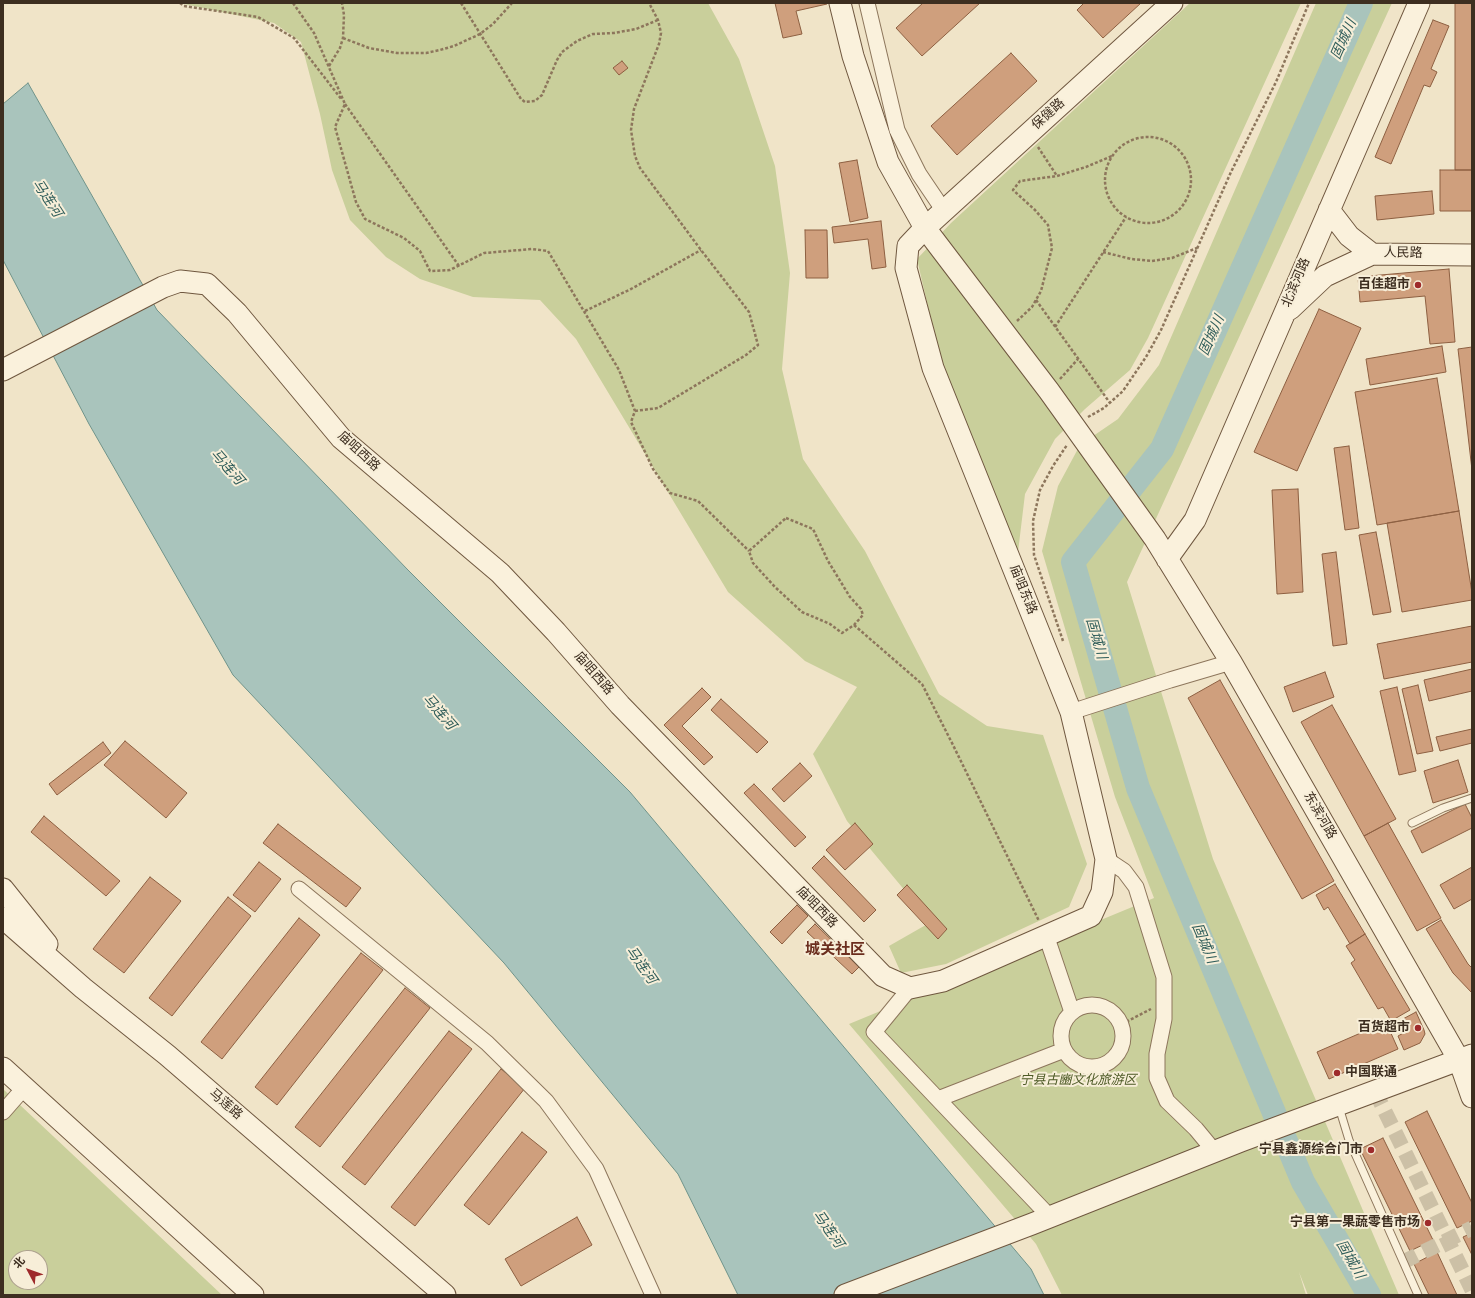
<!DOCTYPE html>
<html>
<head>
<meta charset="utf-8">
<style>
  body { margin:0 }
  #map { position:relative; width:1475px; height:1298px; overflow:hidden; background:#f0e4c8; font-family:Spectral,"Noto Sans SC",serif }
  canvas { display:block }
  .frame { position:absolute; inset:0; border:4px solid #3d2e20; pointer-events:none }
  .north { position:absolute; left:8px; top:1250px; width:40px; height:40px; box-sizing:border-box; background:#f7eed8; border:1px solid #ada18e; border-radius:50%; rotate:311deg; font-size:11px; font-weight:700; line-height:16px; text-align:center; color:#3d2e20 }
  .north::after { content:''; display:block; margin:auto; width:14px; height:18px; background:#9e2a2b; clip-path:polygon(50% 0,100% 100%,50% 72%,0 100%) }
</style>
</head>
<body>
<div id="map">
<canvas width="1475" height="1298"></canvas>
<div class="frame"></div>
<div class="north">北</div>
</div>
<script>
const c = document.querySelector('canvas').getContext('2d');
c.lineJoin = 'round';
function paint(path, color) { c.fillStyle = color; c.fill(path, 'evenodd'); }
const poly = rows => new Path2D(rows.map(r => 'M' + r).join(''));
function strokePath(path, color, width, dash) { c.strokeStyle = color; c.lineWidth = width; c.lineCap = dash ? 'butt' : 'round'; c.setLineDash(dash || []); c.stroke(path); }
function drawText(font, color, halo, rows, align = 'center') {
  c.font = font + ' Spectral,"Noto Sans SC",serif'; c.lineWidth = 4; c.setLineDash([]); c.textBaseline = 'middle'; c.strokeStyle = halo; c.fillStyle = color; for (const [text, x, y, turn = 0] of rows) {
    c.save(); c.translate(x, y); c.rotate((+turn || 0) * Math.PI / 180); c.textAlign = isNaN(turn) ? turn : align; if (halo) c.strokeText(text, 0, 0); c.fillText(text, 0, 0); c.restore();
  }
}
paint(poly([
  [179,3,708,3,739,59,775,166,790,273,782,369,803,459,865,551,939,694,987,726,1043,735,1087,864,1069,907,946,964,901,973,889,946,931,922,847,821,813,754,857,687,805,661,728,592,576,339,540,300,473,297,420,279,386,257,350,220,332,170,320,114,301,42,274,23],
  [1190,3,1301,3,1148,338,1130,370,1085,409,1055,439,1025,494,1018,552,943,372,917,259,951,223],
  [1316,3,1392,3,1127,582,1213,859,1399,1295,1308,1295,1299,1272,1306,1295,1062,1295,1036,1244,849,1024,1154,898,1115,797,1042,551,1058,486,1080,445,1118,419,1159,365],
  [3,1089,222,1295,3,1295],
  [16,1258,40,1258,40,1282,16,1282]
]), '#c9cf9b');
const water = poly([
  [28,83,157,310,408,570,630,792,854,1059,1031,1269,1044,1295,738,1295,678,1174,504,963,233,675,89,424,3,260,3,104,28,83]
]);
paint(water, '#a9c4bc');
strokePath(water, '#6f938a', 1);
strokePath(poly([
  [1361,3,1162,449,1073,562,1138,788,1303,1182,1369,1295]
]), '#a9c4bc', 24);
const building = poly([
  [775,3,827,3,827,4,796,11,802,34,783,38,775,3],
  [923,3,980,3,922,56,896,28,923,3],
  [1084,3,1141,3,1103,38,1077,10,1084,3],
  [1455,3,1472,3,1472,170,1455,170,1455,3],
  [1433,20,1449,26,1431,69,1437,72,1430,87,1424,85,1391,164,1375,157,1433,20],
  [1011,53,1037,81,957,155,931,126,1011,53],
  [622,61,628,68,619,75,613,68,622,61],
  [857,160,868,218,850,222,839,163,857,160],
  [1440,170,1472,170,1472,211,1440,211,1440,170],
  [1432,191,1434,214,1377,220,1375,196,1432,191],
  [881,221,886,267,872,269,868,239,834,243,832,227,881,221],
  [805,230,827,230,828,278,806,278,805,230],
  [1449,269,1455,342,1430,344,1425,296,1360,302,1358,277,1449,269],
  [1319,309,1361,328,1297,471,1254,452,1319,309],
  [1442,346,1446,372,1370,385,1366,359,1442,346],
  [1472,347,1472,470,1458,349,1472,347],
  [1437,378,1459,511,1377,525,1355,392,1437,378],
  [1349,446,1359,528,1345,530,1334,448,1349,446],
  [1298,489,1303,592,1277,594,1272,490,1298,489],
  [1459,511,1472,593,1472,600,1402,612,1387,523,1459,511],
  [1376,532,1391,612,1373,615,1359,535,1376,532],
  [1336,552,1347,644,1333,646,1322,554,1336,552],
  [1472,626,1472,662,1384,679,1377,644,1472,626],
  [1472,669,1472,691,1429,701,1424,680,1472,669],
  [1325,672,1334,697,1293,712,1284,687,1325,672],
  [1220,680,1334,881,1302,899,1188,698,1220,680],
  [1418,685,1433,751,1417,754,1402,689,1418,685],
  [1397,687,1416,771,1399,775,1380,691,1397,687],
  [702,688,711,697,682,726,713,757,704,765,664,725,702,688],
  [721,699,768,742,757,753,711,710,721,699],
  [1332,705,1396,819,1364,836,1301,722,1332,705],
  [1472,729,1472,743,1440,751,1436,737,1472,729],
  [125,741,187,793,166,818,104,765,125,741],
  [103,742,111,753,57,795,49,784,103,742],
  [1458,760,1468,792,1433,803,1424,771,1458,760],
  [800,763,812,776,784,802,772,789,800,763],
  [754,784,806,837,795,847,744,793,754,784],
  [1465,804,1472,818,1472,828,1422,853,1411,831,1465,804],
  [44,816,120,881,106,896,31,832,44,816],
  [855,823,873,844,845,870,826,850,855,823],
  [1388,823,1441,918,1417,931,1364,836,1388,823],
  [278,824,361,888,346,907,263,843,278,824],
  [824,856,876,910,864,922,812,868,824,856],
  [259,862,281,879,255,912,233,895,259,862],
  [1472,867,1472,899,1454,909,1440,885,1472,867],
  [150,877,181,901,124,973,93,949,150,877],
  [1335,884,1365,934,1350,944,1328,907,1324,910,1316,895,1335,884],
  [907,885,947,929,938,939,897,895,907,885],
  [228,897,251,916,172,1016,149,998,228,897],
  [797,905,808,916,782,944,770,932,797,905],
  [299,918,320,935,222,1059,201,1042,299,918],
  [1441,920,1468,964,1472,968,1472,993,1453,973,1426,929,1441,920],
  [815,924,859,967,852,974,807,932,815,924],
  [1365,934,1410,1010,1391,1021,1383,1007,1378,1009,1351,963,1355,960,1346,946,1365,934],
  [361,953,383,970,277,1105,255,1087,361,953],
  [405,988,430,1008,320,1147,295,1127,405,988],
  [1416,1012,1424,1030,1425,1034,1420,1043,1404,1050,1398,1036,1407,1031,1401,1020,1416,1012],
  [1386,1022,1398,1049,1329,1079,1317,1052,1386,1022],
  [449,1031,472,1049,365,1185,342,1167,449,1031],
  [501,1069,525,1088,415,1226,391,1207,501,1069],
  [1427,1111,1472,1203,1472,1221,1457,1228,1405,1122,1427,1111],
  [522,1132,547,1152,489,1225,464,1205,522,1132],
  [1383,1138,1433,1240,1410,1251,1360,1149,1383,1138],
  [577,1217,592,1245,521,1286,505,1259,577,1217],
  [1472,1233,1472,1255,1463,1237,1472,1233],
  [1437,1252,1457,1295,1429,1295,1414,1264,1437,1252]
]);
paint(building, '#cf9f7d');
strokePath(building, '#8d5f41', 1);
strokePath(poly([
  [1375,1091,1472,1290],
  [1403,1262,1472,1228]
]), '#ccc0a6', 15, [15, 8]);
const lane = poly([
  [1412,823,1443,808,1472,798],
  [1339,1107,1349,1140,1418,1295]
]);
const street = poly([
  [867,3,897,130,919,174,944,211],
  [1071,712,1170,680,1231,662],
  [1106,859,1124,871,1136,887,1164,977,1164,1019,1157,1054,1157,1078,1167,1101,1196,1129,1215,1152],
  [299,889,487,1043,546,1101,596,1169,653,1295],
  [1046,935,1072,1012],
  [910,988,874,1032,1050,1217],
  '1061 1036a31 31 0 1 1 62 0a31 31 0 1 1-62 0Z',
  [938,1099,1064,1050],
  [3,1112,24,1088]
]);
const secondary = poly([
  [840,3,853,56,888,162,925,228,1049,391,1155,539,1231,662,1459,1060,1472,1097],
  [1329,210,1349,236,1372,254,1472,255],
  [1290,309,1325,276,1372,254],
  [3,370,163,287,180,281,207,284,237,313,341,438,500,573,556,632,620,705,883,976,910,988,943,981,1091,916,1102,892,1106,859,1071,712,933,368,906,268,908,246,925,228,1172,3],
  [1167,559,1195,520,1419,3],
  [3,889,47,944],
  [3,918,83,988,167,1055,445,1295],
  [3,1068,253,1295],
  [845,1295,1032,1224,1241,1141,1472,1055]
]);
strokePath(lane, '#8d765c', 9);
strokePath(street, '#8d765c', 17);
strokePath(secondary, '#6f573f', 23);
strokePath(poly([
  [180,3,184,6,258,17,294,38,342,100],
  [293,3,314,33,345,104,335,127,356,202,365,219,404,238,420,251,430,271,450,270,484,253,532,249,548,251,619,370,635,411,631,422,653,469,670,493,698,501,749,551],
  [461,3,521,99,525,102,535,101,542,95,557,60,562,52,577,41,593,34,614,33,636,29,658,20],
  [343,38,369,48,397,53,426,53,440,50,454,46,480,34,493,24,512,3],
  [329,66,340,48,343,38,344,15,342,3],
  [345,104,459,266],
  '1105 180a43 43 0 1 1 86 0a43 43 0 1 1-86 0Z',
  [1038,147,1057,176],
  [1103,252,1131,259,1152,261,1172,258,1197,248],
  [1036,300,1110,403],
  [585,311,631,289,701,250],
  [1017,321,1032,307,1041,291,1052,248,1048,225,1035,210,1013,190,1020,181,1057,176,1086,167,1112,156],
  [1055,327,1126,217],
  [1060,379,1078,359],
  [635,411,658,408,746,355,758,345,749,312,701,250,640,168,635,156,631,130,634,109,659,44,661,33,658,20,649,3],
  [1088,417,1104,408,1123,391,1146,357,1161,330,1231,172,1276,82,1309,3],
  [786,518,813,529,828,561,850,597,861,609,863,615,854,625,842,633,830,624,802,612,775,587,753,563,749,551,786,518],
  [854,625,922,684,953,745,1039,921],
  [1063,641,1034,555,1033,521,1040,490,1053,466,1067,445],
  [1122,1024,1151,1009]
]), '#8d765c', 2.5, [3, 2]);
strokePath(lane, '#faf1dc', 7);
strokePath(street, '#faf1dc', 15);
strokePath(secondary, '#faf1dc', 21);
for (const [x, y, r, color] of [
  [1418,285,4,"#9e2a2b"],
  [1418,1028,4,"#9e2a2b"],
  [1337,1073,4,"#9e2a2b"],
  [1371,1150,4,"#9e2a2b"],
  [1428,1223,4,"#9e2a2b"]
]) { const dot = new Path2D(); dot.arc(x, y, r, 0, 2 * Math.PI); c.fillStyle = color; c.fill(dot); strokePath(dot, '#f7eed8', 1.5); }
drawText('13px', '#3d2e20', '#f7eed8', [
  ["保健路",1049,115,-42],
  ["人民路",1403,254,1],
  ["北滨河路",1297,283,-67],
  ["庙咀西路",358,452,43],
  ["庙咀东路",1022,590,68],
  ["庙咀西路",593,674,49],
  ["东滨河路",1319,816,60],
  ["庙咀西路",816,908,46],
  ["马莲路",225,1105,41]
]);
drawText('bold 13px', '#3d2e20', '#f7eed8', [
  ["百佳超市",1410,285],
  ["百货超市",1410,1028],
  ["中国联通",1345,1073,"left"],
  ["宁县鑫源综合门市",1363,1150],
  ["宁县第一果蔬零售市场",1420,1223]
], 'right');
drawText('italic 13px', '#4d5a26', '#f7eed8', [
  ["宁县古豳文化旅游区",1078,1081]
]);
drawText('italic 14px', '#2f5d5a', '#f7eed8', [
  ["固城川",1345,40,-66],
  ["马连河",46,199,57],
  ["固城川",1213,336,-66],
  ["马连河",226,468,49],
  ["固城川",1095,639,74],
  ["马连河",438,713,49],
  ["固城川",1203,944,67],
  ["马连河",640,966,55],
  ["马连河",827,1230,55],
  ["固城川",1349,1260,60]
]);
drawText('bold 15px', '#6b2e1e', '#f7eed8', [
  ["城关社区",835,951]
]);
</script>
</body>
</html>
